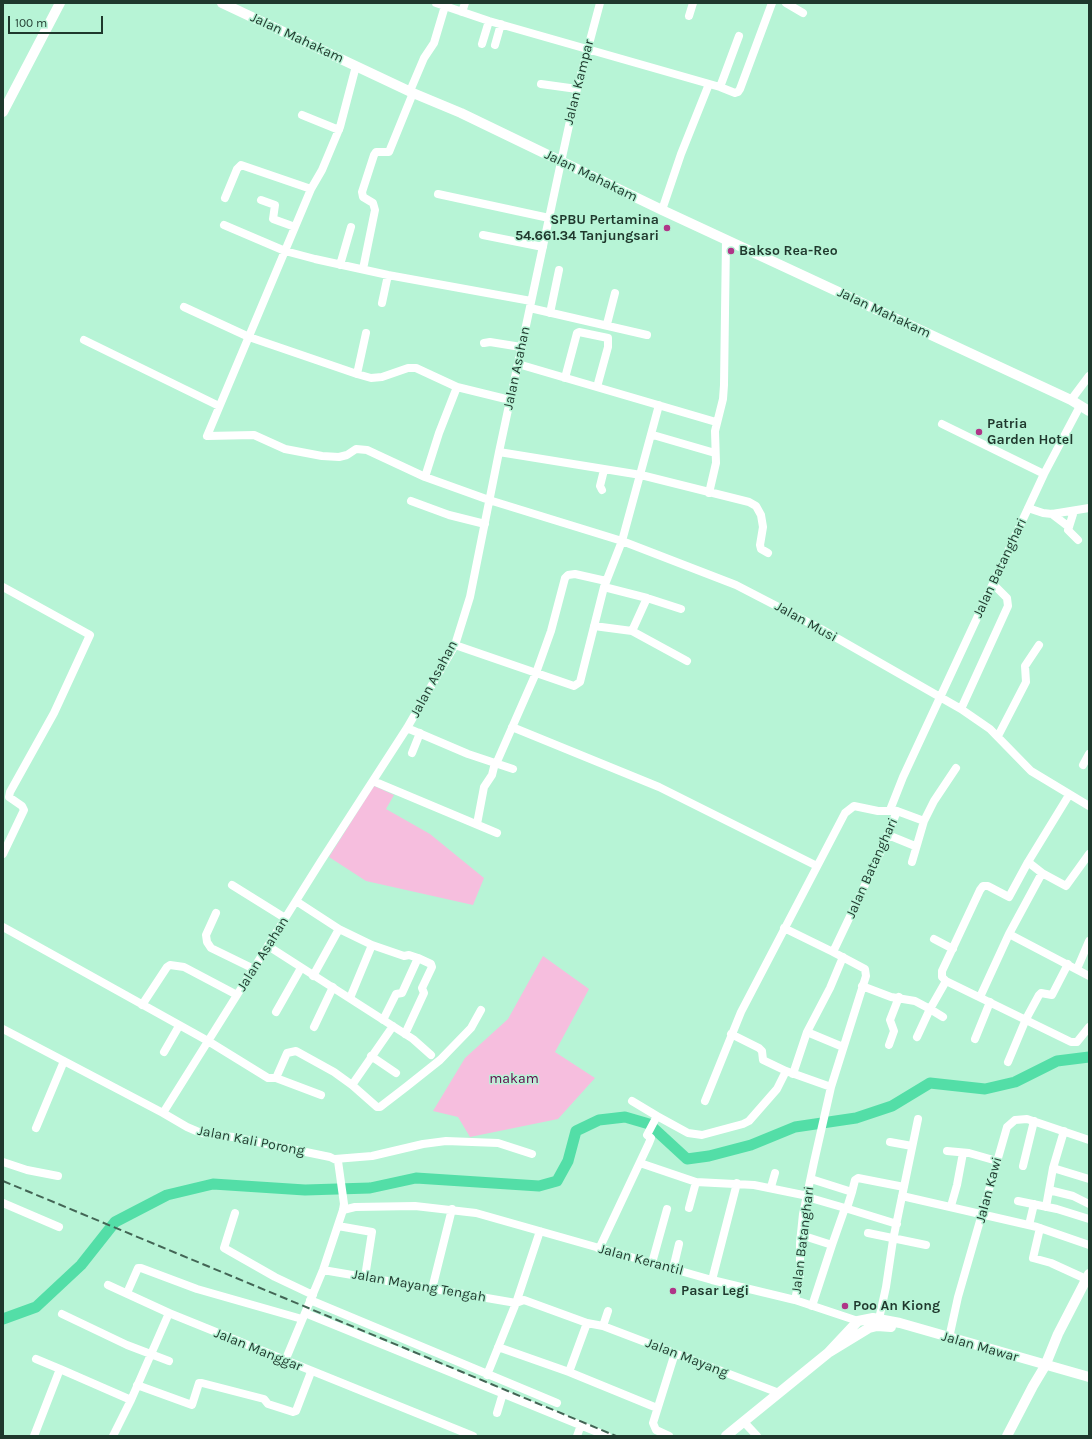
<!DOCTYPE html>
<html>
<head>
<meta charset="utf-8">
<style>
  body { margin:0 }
  #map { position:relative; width:1092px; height:1439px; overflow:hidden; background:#b7f4d6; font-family:Karla,sans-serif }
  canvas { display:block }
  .frame { position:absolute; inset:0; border:4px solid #1f382d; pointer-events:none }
  .scale { position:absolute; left:8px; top:16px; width:95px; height:18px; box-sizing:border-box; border:2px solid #1f382d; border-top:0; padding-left:5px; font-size:12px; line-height:14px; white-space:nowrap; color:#1f382d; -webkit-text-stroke:3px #b7f4d6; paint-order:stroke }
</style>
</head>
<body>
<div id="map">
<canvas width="1092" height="1439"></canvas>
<div class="frame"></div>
<div class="scale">100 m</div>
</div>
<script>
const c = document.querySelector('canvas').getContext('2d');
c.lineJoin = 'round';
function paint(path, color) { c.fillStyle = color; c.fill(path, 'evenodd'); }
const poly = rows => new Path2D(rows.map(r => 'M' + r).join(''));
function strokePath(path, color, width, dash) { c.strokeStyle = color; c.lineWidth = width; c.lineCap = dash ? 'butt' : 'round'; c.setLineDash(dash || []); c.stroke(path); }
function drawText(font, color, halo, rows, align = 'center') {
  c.font = font + ' Karla,sans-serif'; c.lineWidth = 3; c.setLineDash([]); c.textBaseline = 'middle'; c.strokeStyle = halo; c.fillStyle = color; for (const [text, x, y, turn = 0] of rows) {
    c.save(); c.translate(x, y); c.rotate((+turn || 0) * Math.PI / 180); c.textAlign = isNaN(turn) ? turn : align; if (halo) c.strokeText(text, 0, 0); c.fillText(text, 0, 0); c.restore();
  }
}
paint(poly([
  [374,786,394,795,386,809,430,834,484,878,473,905,366,881,329,857],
  [543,956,589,989,555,1052,595,1078,558,1119,470,1137,458,1117,433,1111,465,1058,508,1019]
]), '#f6bede');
strokePath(poly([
  [3,1319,36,1307,81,1265,115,1222,167,1195,213,1184,305,1190,370,1188,416,1178,539,1186,557,1181,568,1161,576,1131,599,1120,625,1117,649,1124,687,1159,709,1156,751,1145,795,1127,856,1118,892,1106,930,1083,985,1089,1015,1082,1057,1061,1089,1057]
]), '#53dea7', 11);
strokePath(poly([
  [436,3,489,21,720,87,735,93,738,92,740,89,772,3],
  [786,3,803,13],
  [462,12,465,3],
  [689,16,693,3],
  [482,44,489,21],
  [495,45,501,24],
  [356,66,340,127,322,170,311,189,207,436,254,435,285,449,322,456,339,457,347,455,356,449,367,450,425,477,489,500,622,541,736,585,821,629,961,709,990,729,1031,771,1089,806],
  [541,84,577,89],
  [720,87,739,36],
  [410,91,424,58,434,43,445,6],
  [302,115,339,130],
  [438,194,549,218],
  [225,198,237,169,241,165,311,189],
  [261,200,275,205,273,219,295,227],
  [662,210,681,154,709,84],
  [224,225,285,251,315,259,388,275,531,301],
  [483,235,543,247],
  [340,265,351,227],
  [363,269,375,210,373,203,363,197,362,192,374,155,376,152,389,152,413,93],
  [382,303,388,275],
  [184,307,249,337,357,374,371,378,382,377,408,368,416,368,457,387,510,400],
  [530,308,647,335],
  [550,313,559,270],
  [607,324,615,293],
  [84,340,219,406],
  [484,343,490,342,521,347],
  [518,364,716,422],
  [357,374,366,333],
  [565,378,577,333,579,332,608,338,608,347,597,387],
  [1071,400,1089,376],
  [942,424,1044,474],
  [653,435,715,453],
  [499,452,641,475,749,502,756,506,761,515,763,527,760,545,761,549,768,553],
  [425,477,439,433,457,387],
  [602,490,600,486,604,470],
  [709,493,716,463,715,431,723,399,724,385,726,240],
  [411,501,449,515,485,524],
  [1028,508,1043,513,1052,514,1089,508],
  [1074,511,1068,530,1078,540],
  [1052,514,1069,527],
  [3,587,90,635,54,713,10,792,9,797,22,806,24,810,3,854],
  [604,587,647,598,681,609],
  [594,626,632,631,687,661],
  [632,631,647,598],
  [455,645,574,686,580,682,604,587,622,541,659,405],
  [961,709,1008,606,1007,598,993,584],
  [512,727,659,787,817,866],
  [407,728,468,754,513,769],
  [998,736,1026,682,1025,666,1039,645],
  [412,753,420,733],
  [496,764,536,673,551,631,565,578,568,575,575,574,606,581],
  [1083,765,1089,754],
  [373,781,497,833],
  [890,810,903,777,1044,474,1080,406],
  [897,811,924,821,912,862],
  [924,821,934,801,956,768],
  [477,824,484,787,492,775,495,763],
  [888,835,915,846],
  [1042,873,1028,862,1069,795],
  [232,885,285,918],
  [296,901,339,929],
  [216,913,206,935,207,942,211,948,254,969],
  [3,927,208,1041,268,1078,276,1078,287,1053,296,1051,334,1072,352,1085,377,1107,380,1107,406,1087,440,1060,471,1028,481,1010],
  [784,928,833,952],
  [1009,934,1089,976],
  [934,939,953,949],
  [268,946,413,1039,431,1055],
  [1077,969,1089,941],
  [313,976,339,929,372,945,404,956,409,955,418,958,402,993,396,994,383,1020],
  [946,981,942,977,942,971,980,890,983,886,988,886,1009,897,1028,862],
  [862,986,891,997,915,1001,930,1009,946,981,1071,1042,1077,1042,1089,1027],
  [980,997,1009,934,1042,873,1066,886,1089,854],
  [350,998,372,945],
  [142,1005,167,967,170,965,184,967,237,995],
  [276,1012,301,968],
  [314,1027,333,987],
  [3,1029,163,1113,187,1127,201,1133,233,1137,330,1157,338,1161,344,1204,343,1210,323,1270,285,1361],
  [807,1032,843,1047],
  [405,1034,424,993,422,988,432,967,431,964,418,958],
  [731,1034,759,1048,762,1051,763,1060,786,1071,831,1087],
  [917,1037,930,1009,943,1017],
  [975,1039,990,1002],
  [889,1045,894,1031,890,1020,899,997],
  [164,1052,179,1026],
  [371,1056,396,1073],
  [1008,1062,1026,1019,1039,995,1041,993,1052,995,1068,964],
  [793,1074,807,1032,830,988,843,957],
  [276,1078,321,1095],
  [352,1085,393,1026],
  [632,1101,657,1116],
  [705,1101,741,1012,845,813,854,806,878,811,897,811,883,847,833,952,865,969,866,976,831,1087,814,1162,803,1214,800,1243,800,1276,795,1300],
  [163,1113,321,861,407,728,455,645,470,597,499,452,561,162,577,89,600,3],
  [36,1128,64,1061],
  [1064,1131,1053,1168,1089,1179],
  [890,1142,912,1146],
  [947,1151,969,1153,997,1161],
  [335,1159,372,1156,423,1144,446,1141,498,1143,532,1154],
  [3,1162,27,1170,58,1176],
  [640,1163,696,1182,754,1185,808,1196],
  [1023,1166,1034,1121],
  [811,1179,852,1192,855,1180,858,1178,904,1187],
  [771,1187,775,1173],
  [1049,1190,1073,1196,1089,1204],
  [902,1196,1037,1227,1089,1245],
  [807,1197,845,1208,832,1245],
  [1018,1201,1057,1209,1089,1219],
  [3,1203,59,1227],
  [951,1206,957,1185,963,1153],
  [1046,1207,1053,1168],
  [689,1208,696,1182],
  [845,1208,897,1224],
  [847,1208,852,1192],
  [343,1210,355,1207,415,1206,476,1213,712,1280,795,1300,858,1321],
  [235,1213,224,1248,275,1277,313,1295],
  [1029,1225,1034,1204],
  [338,1226,372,1232,365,1277],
  [1040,1228,1033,1258,1051,1263,1086,1279],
  [868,1233,926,1245],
  [801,1235,832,1245,812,1306],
  [599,1249,649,1143,651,1138,647,1135,657,1116,688,1133,702,1135,743,1124,749,1121,777,1089,786,1071],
  [652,1263,667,1209],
  [673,1269,679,1244],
  [323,1270,516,1303,524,1300,587,1323,603,1326,779,1393],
  [712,1280,737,1183],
  [108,1285,169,1313],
  [432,1289,452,1209],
  [127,1293,138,1268,141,1268,197,1289,302,1319],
  [310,1300,557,1403],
  [305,1313,607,1436],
  [62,1314,127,1345,169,1361],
  [879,1319,886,1287,893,1240,918,1119],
  [603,1326,608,1311],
  [949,1338,958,1297,1007,1127,1015,1120,1027,1119,1089,1140],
  [498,1347,569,1372,657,1408],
  [36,1359,60,1369],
  [569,1372,587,1323],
  [487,1375,516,1303,540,1231],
  [137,1385,192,1405,199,1383,202,1383,264,1399,268,1404,293,1412,296,1411,311,1372],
  [497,1413,503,1393],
  [744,1422,757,1436],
  [34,1436,60,1369,131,1400],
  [113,1436,131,1400,169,1313,473,1436],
  [577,1436,581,1425],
  [669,1436,656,1430,653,1423,675,1353]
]), '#fff', 8);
strokePath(poly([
  [222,3,413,93,461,113,662,210,1071,400,1089,411],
  [3,112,60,3],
  [828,1353,858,1321,873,1318,900,1323,1089,1377],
  [726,1436,828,1353,869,1328,877,1326,891,1327],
  [1007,1436,1033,1386,1045,1366,1058,1334,1089,1274]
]), '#fff', 10);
strokePath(poly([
  [3,1181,616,1436]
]), '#436555', 2, [8, 4]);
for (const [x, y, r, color] of [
  [667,228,4,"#af3588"],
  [731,251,4,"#af3588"],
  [979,432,4,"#af3588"],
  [673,1291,4,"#af3588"],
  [845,1306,4,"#af3588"]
]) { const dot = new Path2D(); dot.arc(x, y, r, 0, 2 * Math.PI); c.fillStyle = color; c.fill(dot); strokePath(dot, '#b7f4d6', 1.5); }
drawText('14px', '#1f382d', '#b7f4d6', [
  ["Jalan Mahakam",297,38,25],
  ["Jalan Kampar",579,82,-76],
  ["Jalan Mahakam",591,176,26],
  ["Jalan Mahakam",884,313,25],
  ["Jalan Asahan",517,368,-78],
  ["Jalan Batanghari",1000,568,-65],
  ["Jalan Musi",806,622,29],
  ["Jalan Asahan",434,679,-62],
  ["Jalan Batanghari",872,868,-66],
  ["Jalan Asahan",263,954,-58],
  ["Jalan Kali Porong",251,1141,11],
  ["Jalan Kawi",989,1190,-75],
  ["Jalan Batanghari",803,1240,-83],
  ["Jalan Kerantil",641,1260,15],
  ["Jalan Mayang Tengah",419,1286,10],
  ["Jalan Mawar",980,1347,16],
  ["Jalan Manggar",258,1350,22],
  ["Jalan Mayang",687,1358,21]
]);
drawText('bold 14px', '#1f382d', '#b7f4d6', [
  ["SPBU Pertamina",659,220,"right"],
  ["54.661.34 Tanjungsari",659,236,"right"],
  ["Bakso Rea-Reo",739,251],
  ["Patria",987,424],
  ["Garden Hotel",987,440],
  ["Pasar Legi",681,1291],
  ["Poo An Kiong",853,1306]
], 'left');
drawText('14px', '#5f0046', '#b7f4d6', [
  ["makam",514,1079]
]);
</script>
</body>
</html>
